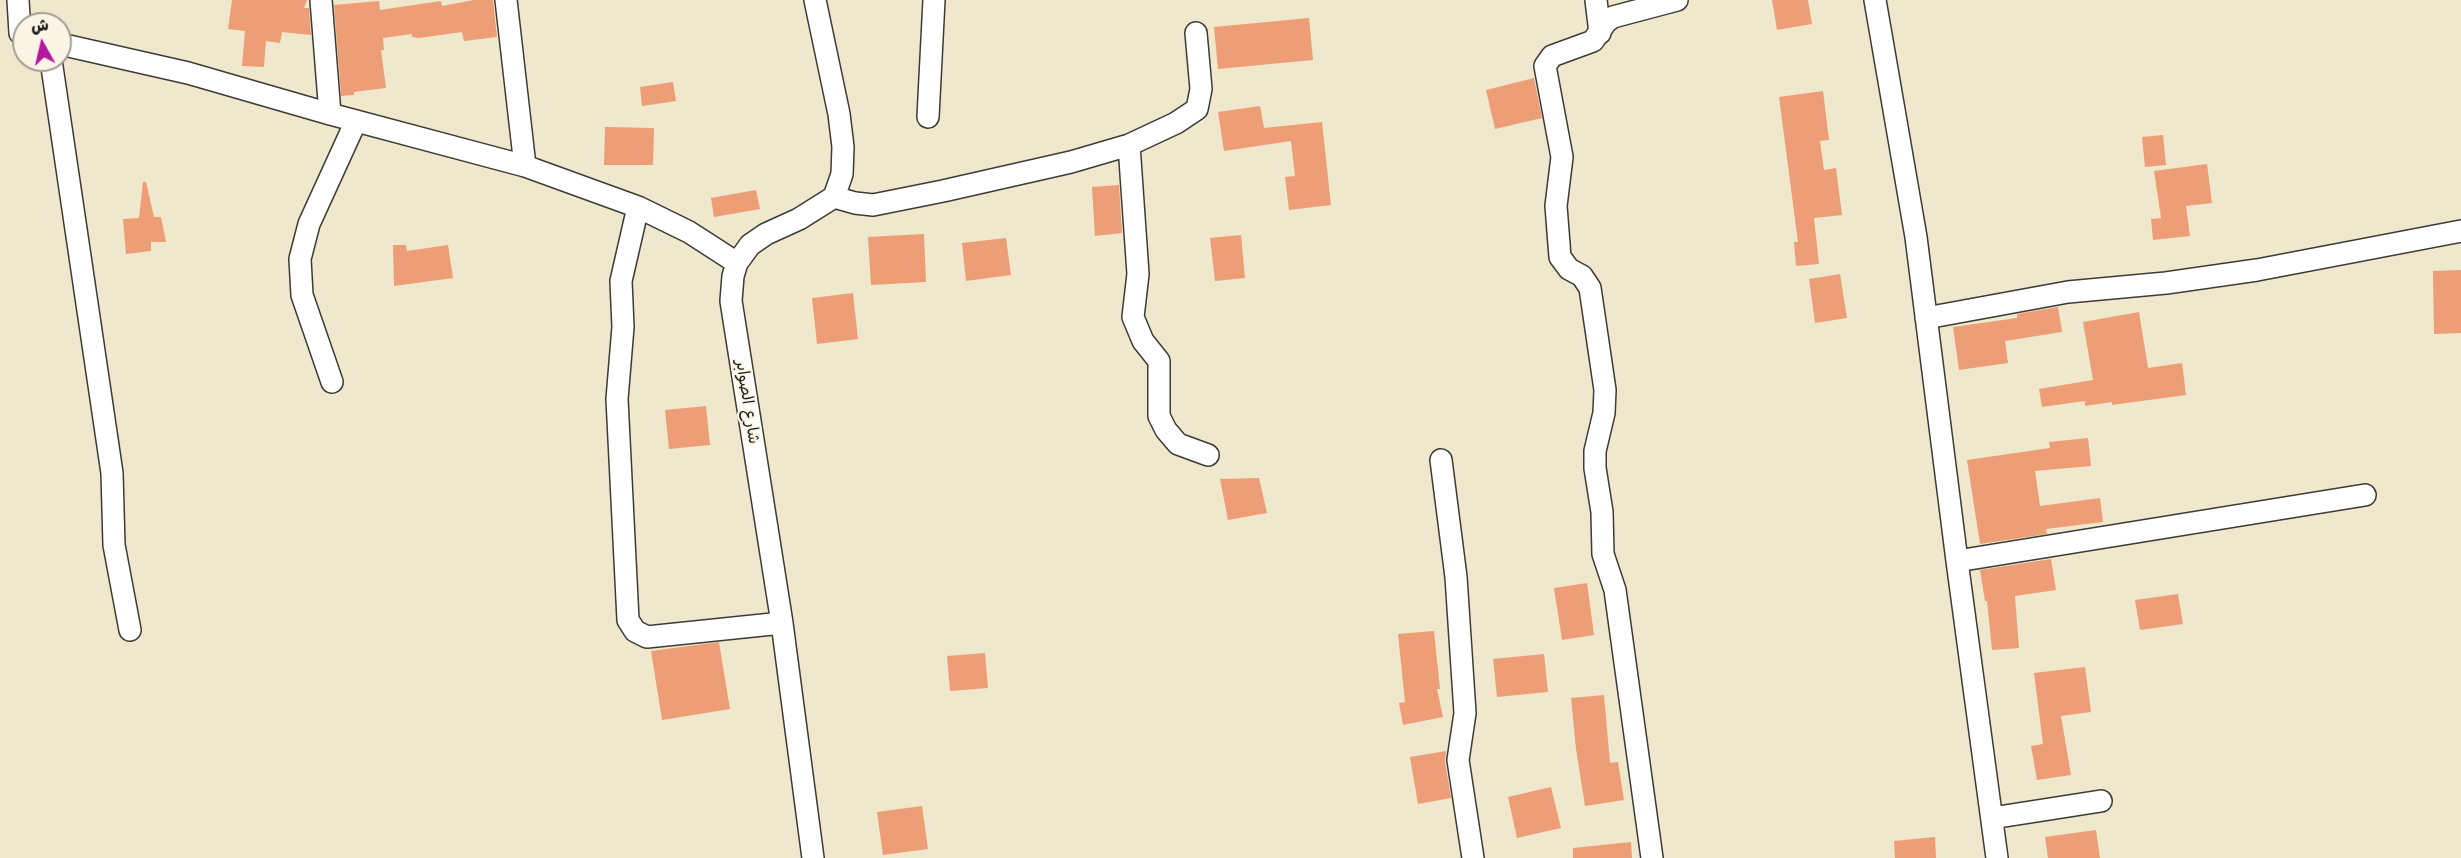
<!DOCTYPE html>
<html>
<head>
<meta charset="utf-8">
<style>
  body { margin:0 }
  #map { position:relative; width:2461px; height:858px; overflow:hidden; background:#efe8cc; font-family:"Shantell Sans","Playpen Sans Arabic",sans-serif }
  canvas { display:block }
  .north { position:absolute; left:12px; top:12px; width:60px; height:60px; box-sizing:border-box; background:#fcf5e5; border:2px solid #a29e95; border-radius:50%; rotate:352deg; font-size:16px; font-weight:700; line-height:24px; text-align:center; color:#1c1c1c }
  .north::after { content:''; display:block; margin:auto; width:21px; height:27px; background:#b5179e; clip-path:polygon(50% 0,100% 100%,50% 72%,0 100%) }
</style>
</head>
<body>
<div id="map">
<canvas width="2461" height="858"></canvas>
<div class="north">ش</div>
</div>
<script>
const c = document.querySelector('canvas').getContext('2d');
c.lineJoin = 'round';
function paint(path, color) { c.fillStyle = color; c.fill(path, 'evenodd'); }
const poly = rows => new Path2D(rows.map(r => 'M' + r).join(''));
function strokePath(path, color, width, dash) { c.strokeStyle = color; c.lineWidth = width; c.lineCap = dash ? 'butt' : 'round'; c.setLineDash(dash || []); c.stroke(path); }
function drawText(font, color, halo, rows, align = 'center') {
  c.font = font + ' "Shantell Sans","Playpen Sans Arabic",sans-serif'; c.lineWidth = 4.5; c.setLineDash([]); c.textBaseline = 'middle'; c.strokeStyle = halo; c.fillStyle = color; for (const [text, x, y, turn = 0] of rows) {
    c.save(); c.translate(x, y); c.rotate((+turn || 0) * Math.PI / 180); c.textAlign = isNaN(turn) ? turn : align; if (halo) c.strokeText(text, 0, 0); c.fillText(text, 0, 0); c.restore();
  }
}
paint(poly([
  [232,0,307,0,304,8,309,8,311,35,282,32,280,43,266,41,264,67,242,66,245,31,228,29],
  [474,0,493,0,497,37,464,41,462,32,419,38,412,37,412,34,383,38,384,50,381,50,386,88,354,92,354,95,341,96,334,5,379,1,380,10,441,1,442,6],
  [1772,0,1808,0,1812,24,1777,30],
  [1309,18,1313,60,1218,69,1214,27],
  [1534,78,1542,118,1495,129,1486,90],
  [673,82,676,101,642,106,640,87],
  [1823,91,1829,140,1820,141,1824,170,1836,168,1842,215,1814,218,1819,264,1796,266,1794,242,1798,242,1779,97],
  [1260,106,1264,128,1322,122,1331,205,1289,210,1285,177,1295,176,1291,141,1224,151,1218,112],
  [605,127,654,128,653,165,604,165],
  [2163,135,2166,165,2145,167,2142,137],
  [2207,164,2212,203,2186,206,2190,236,2153,240,2151,219,2161,218,2154,171],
  [143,182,146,182,154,217,161,217,166,242,151,242,151,251,126,254,123,219,139,218],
  [1119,185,1122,233,1095,236,1092,187],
  [756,190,760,209,714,217,711,198],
  [924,234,926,282,871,285,868,237],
  [1241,235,1245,278,1215,281,1210,238],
  [1006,238,1011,275,966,281,962,243],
  [393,245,406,245,407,251,448,245,453,278,394,286],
  [2461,270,2461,333,2434,334,2433,271],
  [1840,274,1847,318,1815,323,1809,279],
  [853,293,858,339,817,344,812,298],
  [2058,307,2062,332,2005,341,2008,363,1959,370,1953,327,2017,318,2017,314],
  [2139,312,2148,368,2182,363,2186,395,2112,405,2112,402,2085,406,2085,401,2042,407,2039,389,2093,380,2083,322],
  [706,406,710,445,669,449,665,410],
  [2088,438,2091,466,2035,471,2040,506,2100,498,2103,522,2046,529,2047,534,1980,544,1967,460,2050,448,2049,442],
  [1259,478,1267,513,1228,520,1220,479],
  [2051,559,2056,590,2015,596,2019,648,1992,650,1987,601,1985,601,1980,570],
  [1587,583,1594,635,1562,640,1554,588],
  [2178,594,2183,624,2140,630,2135,600],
  [1434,631,1440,689,1437,689,1443,717,1403,725,1399,703,1405,702,1398,634],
  [719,642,730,709,662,720,651,651],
  [985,653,988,688,950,691,947,656],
  [1544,654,1548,692,1497,697,1493,659],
  [2085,667,2091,712,2061,716,2071,775,2037,780,2031,746,2043,744,2034,673],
  [1604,695,1610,763,1618,762,1624,800,1585,806,1576,749,1571,698],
  [1446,751,1445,762,1451,798,1418,804,1410,757],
  [1551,787,1561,828,1517,838,1508,797],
  [922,806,928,849,883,855,877,812],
  [2096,830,2100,858,2048,858,2045,837],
  [1935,837,1936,858,1895,858,1894,841],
  [1631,842,1632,858,1573,858,1573,848]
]), '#ed9e76');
const minor = poly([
  [18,0,20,33],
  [321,0,330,114],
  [506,0,525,166],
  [1596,0,1600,33],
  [1875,0,1916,237,1957,561,1997,858],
  [60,44,188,73,330,114,525,166,638,207,689,232,737,263],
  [51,60,112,473,114,545,130,630],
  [928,117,934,0],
  [1129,145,1138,274,1133,317,1143,341,1159,361,1159,416,1166,430,1178,444,1208,455],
  [834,197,855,203,873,205,943,191,1071,162,1129,145,1176,123,1197,109,1201,89,1196,33],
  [638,207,621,281,623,327,617,399,628,620,635,631,647,637,782,623],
  [1926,318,2068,292,2166,283,2257,270,2461,231],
  [332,382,302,295,300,259,309,224,356,121],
  [1441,460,1456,577,1465,713,1458,760,1473,858],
  [1957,561,2365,495],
  [1992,818,2101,801],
  [813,858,782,623,731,301,733,276,737,263,750,245,766,234,799,219,834,197,842,174,843,147,839,114,815,0],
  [1652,858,1615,590,1603,554,1602,512,1595,468,1595,451,1604,413,1605,390,1590,288,1582,276,1569,269,1560,257,1556,206,1562,157,1545,66,1552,56,1593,41,1606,22,1613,17,1677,0]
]);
strokePath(minor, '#3c3b36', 24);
strokePath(minor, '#fff', 21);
drawText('16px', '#1c1c1c', '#fcf5e5', [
  ["شارع الصوابر",747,402,81]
]);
</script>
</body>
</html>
